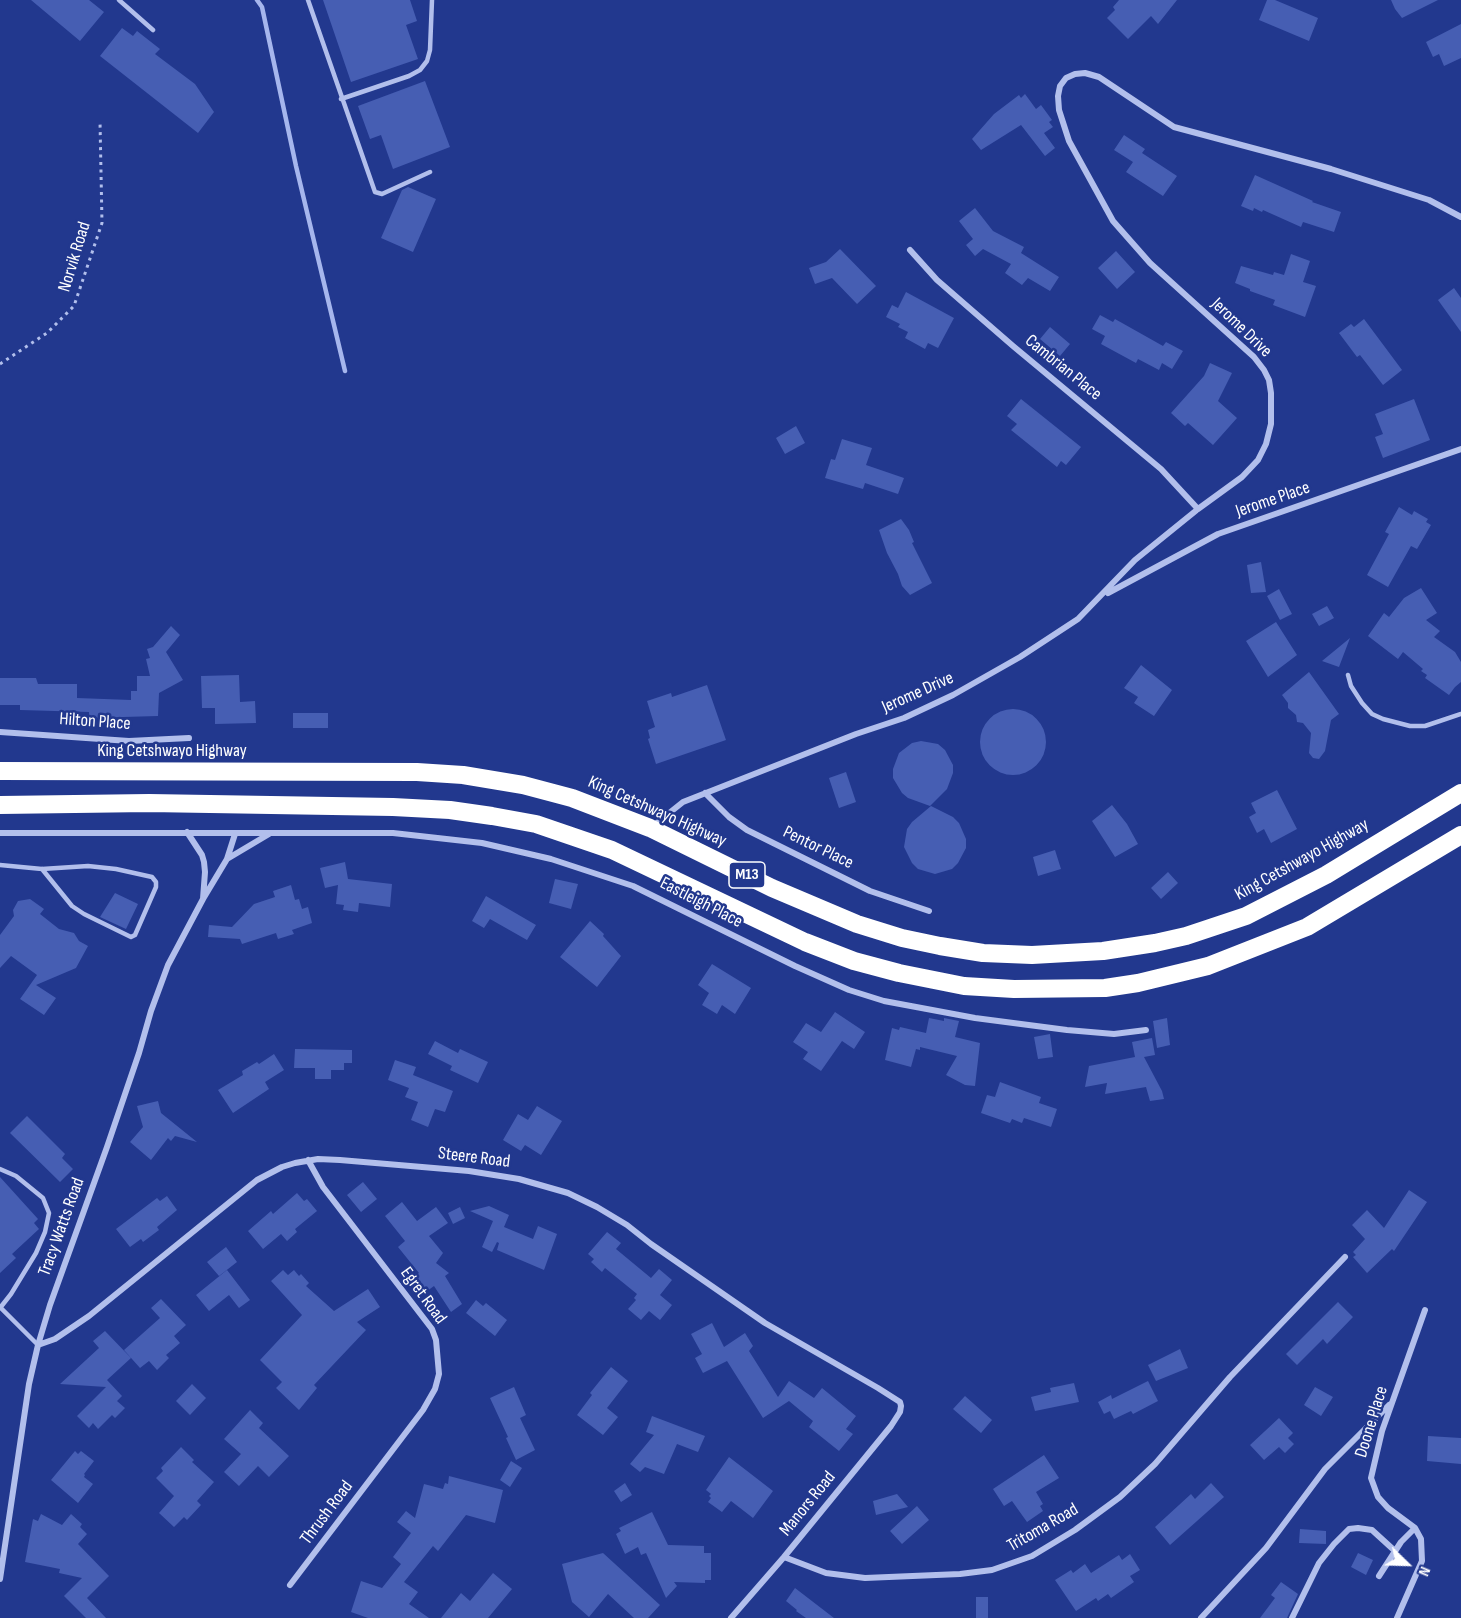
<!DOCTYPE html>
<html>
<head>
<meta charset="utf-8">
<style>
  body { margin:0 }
  #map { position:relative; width:1461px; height:1618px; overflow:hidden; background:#22388e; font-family:"Sofia Sans Condensed",sans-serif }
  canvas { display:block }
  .north { position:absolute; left:1377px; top:1534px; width:60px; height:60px; -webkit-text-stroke:4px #22388e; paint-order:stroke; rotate:113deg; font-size:16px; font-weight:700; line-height:24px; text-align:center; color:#fff }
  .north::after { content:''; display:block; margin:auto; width:21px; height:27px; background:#fff; clip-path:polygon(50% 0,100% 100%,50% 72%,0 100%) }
</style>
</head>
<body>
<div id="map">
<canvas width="1461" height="1618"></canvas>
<div class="north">N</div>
</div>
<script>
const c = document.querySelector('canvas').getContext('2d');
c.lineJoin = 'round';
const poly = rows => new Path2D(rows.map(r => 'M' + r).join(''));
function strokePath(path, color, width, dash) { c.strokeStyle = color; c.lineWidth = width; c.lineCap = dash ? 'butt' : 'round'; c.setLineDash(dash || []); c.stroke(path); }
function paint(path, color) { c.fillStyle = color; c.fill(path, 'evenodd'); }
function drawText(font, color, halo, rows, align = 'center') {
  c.font = font + ' "Sofia Sans Condensed",sans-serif'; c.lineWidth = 5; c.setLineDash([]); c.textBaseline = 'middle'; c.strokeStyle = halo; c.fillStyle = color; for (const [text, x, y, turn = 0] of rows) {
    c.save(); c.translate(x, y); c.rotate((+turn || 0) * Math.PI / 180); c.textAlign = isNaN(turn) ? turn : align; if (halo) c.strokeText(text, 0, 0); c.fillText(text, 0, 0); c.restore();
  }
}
strokePath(poly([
  [257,0,262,7,296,166,345,371]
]), '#a6b6ed', 4.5);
paint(poly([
  [31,0,89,0,104,12,80,41],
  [323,0,410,0,417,21,406,25,418,59,351,82],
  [1119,0,1177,0,1158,24,1151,16,1128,39,1107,18,1115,10,1113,7],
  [1267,0,1275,0,1318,18,1309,41,1259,20],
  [1391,0,1438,0,1402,18,1395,9],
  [1461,24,1461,58,1444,66,1439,54,1433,57,1426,42],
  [122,28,133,36,137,31,160,49,155,54,195,84,214,112,198,133,100,56],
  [425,81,450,147,393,169,381,135,370,139,358,106],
  [1025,94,1036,109,1041,105,1052,120,1049,122,1053,127,1044,133,1055,148,1045,156,1021,125,981,150,972,139,994,114,1019,95,1021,98],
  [1124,135,1145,149,1142,153,1177,176,1163,196,1126,172,1133,162,1114,150],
  [1255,175,1313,201,1312,202,1341,212,1334,232,1303,222,1301,227,1263,210,1262,212,1254,208,1253,211,1241,206],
  [408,187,436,199,413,252,381,238,402,190],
  [975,208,993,231,1024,247,1021,253,1059,277,1050,291,1028,278,1022,285,1005,273,1011,264,983,249,975,256,966,245,973,239,959,221],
  [840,249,876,286,857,304,832,278,815,284,809,268,826,262],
  [1116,251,1135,272,1117,289,1098,268],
  [1291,254,1310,261,1303,282,1316,286,1305,317,1273,305,1275,300,1250,291,1250,289,1235,283,1241,266,1273,275,1274,272,1284,275],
  [1454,288,1461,298,1461,332,1438,300],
  [906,292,954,318,938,348,928,343,925,349,905,338,908,332,898,327,900,324,886,317,892,305,898,308],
  [1100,315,1113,322,1115,319,1163,346,1166,342,1183,351,1172,369,1162,363,1159,370,1138,359,1136,363,1101,344,1105,336,1092,329],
  [1364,319,1402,370,1383,385,1360,355,1357,357,1339,333,1351,324,1354,327],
  [1050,327,1070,344,1060,356,1040,339],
  [1210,363,1232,373,1218,401,1237,418,1213,445,1188,423,1185,426,1171,413,1204,376],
  [1021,399,1081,447,1066,465,1061,461,1057,467,1011,430,1017,424,1007,416],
  [1414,399,1430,440,1383,458,1375,437,1383,434,1375,414],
  [796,426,805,443,785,454,776,438],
  [842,439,872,448,866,465,904,478,898,494,865,483,863,489,825,478,831,459,835,460],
  [1399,507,1412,515,1414,511,1428,519,1426,522,1431,525,1417,549,1411,546,1388,587,1367,575,1389,534,1385,532],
  [901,519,909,530,914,542,912,543,932,583,910,595,902,586,898,574,887,553,879,530],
  [1261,562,1266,592,1251,593,1247,565],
  [1421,588,1437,613,1426,620,1440,631,1434,637,1455,652,1461,662,1461,682,1455,687,1449,695,1425,678,1427,675,1421,671,1423,669,1403,652,1398,659,1368,636,1384,613,1389,617,1404,598],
  [1279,589,1292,614,1280,620,1267,596],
  [1327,606,1334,618,1319,626,1312,614],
  [1276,622,1297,655,1268,677,1246,641],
  [171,626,180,635,166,652,183,680,159,693,158,716,89,718,89,712,20,710,20,705,0,705,0,678,36,678,38,684,77,684,77,698,131,700,131,691,137,691,137,676,150,676,146,659,150,658,147,649,153,647],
  [1350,638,1339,667,1322,661],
  [1141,665,1172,690,1154,716,1134,703,1138,697,1124,688],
  [1309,672,1339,714,1331,720,1325,751,1319,759,1313,758,1309,753,1311,733,1303,723,1297,722,1296,715,1288,708,1288,703,1282,695],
  [239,675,240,702,255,701,256,723,215,724,215,708,202,708,201,676],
  [707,685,726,740,656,764,648,739,650,738,648,730,655,727,647,701,671,693,672,697],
  '980 742a33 33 0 1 1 66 0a33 33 0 1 1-66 0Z',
  [293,713,328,713,328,728,293,728],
  [921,741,938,744,945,750,953,765,953,773,947,789,930,806,908,798,902,793,893,778,893,769,899,753,912,743],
  [846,772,856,802,839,808,829,778],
  [1277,790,1297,829,1271,843,1264,829,1257,833,1249,817,1256,813,1251,803],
  [1112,805,1127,824,1138,844,1115,857,1092,821],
  [931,806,953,817,959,823,966,839,966,848,958,863,952,869,935,874,918,869,912,863,904,847,907,829,912,822],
  [1055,850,1061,869,1038,876,1033,857],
  [345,862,348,879,392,884,390,907,359,903,358,912,343,910,344,905,336,904,338,885,325,888,320,868],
  [1168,872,1178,883,1161,899,1151,888],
  [555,879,578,884,571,909,549,903],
  [291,885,295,900,299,899,302,909,308,907,312,923,292,930,294,934,278,939,276,933,242,944,240,939,208,937,209,925,232,927,254,904,275,897,273,891],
  [115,893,138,904,126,929,100,917],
  [486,896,536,925,527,940,490,919,484,928,472,921],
  [30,899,44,909,40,914,59,929,74,933,79,941,88,946,76,968,36,985,56,998,44,1015,20,999,37,975,11,956,0,968,0,935,14,916,13,910,18,901],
  [590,921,604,934,603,936,621,956,597,987,560,957],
  [712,964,751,988,735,1014,722,1005,717,1014,702,1005,709,993,698,985],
  [835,1012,865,1032,854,1049,842,1041,821,1071,803,1059,808,1052,793,1042,806,1023,821,1032],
  [929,1018,944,1021,944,1018,959,1021,955,1037,980,1043,975,1086,965,1085,946,1075,957,1056,920,1047,920,1050,916,1049,911,1067,885,1060,892,1028,899,1030,900,1027,926,1033],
  [1167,1018,1170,1045,1157,1048,1153,1021],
  [1050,1034,1053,1057,1038,1059,1034,1037],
  [1152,1038,1155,1055,1144,1057,1162,1091,1164,1099,1150,1101,1146,1087,1105,1094,1107,1083,1085,1087,1089,1066,1135,1057,1132,1042],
  [435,1041,458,1053,460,1049,488,1062,478,1083,450,1070,452,1066,428,1054],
  [295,1049,352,1050,352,1063,344,1063,344,1070,331,1070,331,1079,315,1079,315,1068,294,1068],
  [274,1054,284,1070,265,1082,269,1089,233,1113,218,1090,243,1075,242,1071,257,1062,259,1064],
  [395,1060,416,1067,413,1075,453,1091,445,1112,435,1109,428,1127,411,1120,418,1102,405,1097,409,1088,388,1080],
  [1000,1082,1041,1097,1039,1103,1057,1109,1051,1127,1024,1118,1022,1123,1012,1119,1010,1123,981,1113,987,1095,995,1097],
  [158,1101,161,1113,197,1142,175,1136,171,1141,168,1138,151,1160,130,1142,143,1127,137,1106],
  [537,1106,562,1121,541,1155,525,1145,521,1151,503,1140,518,1114,528,1120],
  [27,1116,65,1154,62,1158,73,1169,60,1182,10,1133],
  [0,1177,38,1219,34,1223,39,1229,12,1254,16,1258,0,1273],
  [363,1182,377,1199,361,1212,347,1195],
  [1409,1190,1427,1202,1394,1251,1392,1249,1367,1273,1353,1257,1356,1255,1353,1252,1365,1239,1352,1225,1367,1210,1384,1228],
  [297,1193,304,1201,307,1199,317,1211,295,1229,297,1232,287,1241,281,1234,263,1249,248,1231,271,1211,273,1214],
  [167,1196,177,1210,157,1227,159,1230,143,1242,141,1239,130,1247,116,1229,157,1198,160,1201],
  [402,1202,417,1221,436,1207,448,1223,429,1236,443,1253,436,1263,449,1273,445,1276,462,1304,451,1312,434,1286,423,1294,411,1279,419,1273,398,1247,405,1241,385,1216],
  [489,1206,509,1215,504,1227,533,1239,538,1226,557,1234,544,1270,497,1250,499,1243,497,1242,492,1252,482,1247,493,1221,470,1211],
  [460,1207,465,1218,453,1224,448,1213],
  [607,1232,621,1243,616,1249,651,1278,659,1269,672,1280,660,1295,672,1305,660,1320,649,1311,641,1320,628,1309,636,1300,634,1298,637,1294,605,1268,602,1272,591,1262,594,1259,588,1254],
  [226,1247,237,1262,219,1276,207,1262],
  [227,1270,250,1300,239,1308,229,1295,209,1311,196,1295],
  [283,1270,288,1275,294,1270,299,1276,301,1274,309,1283,306,1286,334,1311,368,1289,380,1307,357,1322,366,1330,314,1385,317,1388,299,1410,276,1388,282,1382,260,1360,302,1315,271,1281],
  [161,1299,186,1325,174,1336,180,1343,166,1355,169,1358,157,1370,149,1361,140,1368,124,1350,160,1318,151,1308],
  [476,1300,483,1306,486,1303,507,1320,495,1336,466,1313],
  [1338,1302,1353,1317,1327,1344,1323,1339,1297,1365,1286,1354],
  [712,1323,724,1347,745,1333,753,1346,749,1351,778,1397,789,1381,814,1398,822,1388,856,1416,846,1429,853,1434,839,1451,809,1427,813,1421,789,1401,763,1418,727,1361,703,1373,695,1358,702,1354,691,1334],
  [105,1331,131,1358,107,1380,122,1396,117,1401,125,1408,115,1418,112,1415,98,1429,93,1423,89,1428,77,1416,106,1387,60,1384,99,1348,93,1341],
  [1180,1349,1188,1368,1156,1381,1148,1365],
  [611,1367,628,1381,607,1408,618,1417,603,1435,577,1415,592,1395,590,1393],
  [1148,1381,1158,1401,1133,1414,1131,1411,1114,1419,1110,1411,1104,1414,1098,1402,1111,1395,1112,1399],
  [1074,1383,1079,1402,1035,1411,1031,1397,1051,1392,1050,1388],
  [192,1384,206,1398,190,1415,176,1401],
  [514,1387,526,1415,520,1418,535,1450,516,1460,506,1438,508,1437,490,1398],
  [1315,1387,1333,1397,1321,1416,1304,1405],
  [965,1396,992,1420,981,1433,953,1409],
  [250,1410,263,1423,259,1428,289,1456,269,1477,258,1466,239,1486,224,1472,241,1454,224,1439],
  [652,1416,705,1436,698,1452,677,1444,664,1474,645,1467,640,1472,630,1464,654,1435,646,1432],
  [1279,1418,1293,1433,1288,1438,1294,1444,1285,1453,1279,1447,1264,1460,1250,1445],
  [1428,1436,1461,1438,1461,1464,1427,1461],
  [181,1447,194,1460,192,1462,214,1482,197,1501,201,1505,187,1520,184,1517,174,1527,159,1513,174,1496,156,1478,163,1471,161,1468],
  [75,1451,78,1454,81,1451,94,1461,84,1474,85,1475,84,1477,93,1484,78,1503,51,1480],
  [1044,1455,1059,1478,1036,1492,1043,1504,1040,1506,1043,1511,1027,1522,1012,1501,1004,1506,993,1489],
  [729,1457,773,1491,753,1518,731,1501,722,1512,708,1502,711,1498,709,1496,711,1494,706,1490],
  [511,1461,522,1468,510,1487,500,1480],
  [449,1476,503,1490,495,1523,466,1515,438,1551,433,1546,404,1582,418,1592,409,1604,429,1618,368,1618,351,1612,361,1581,382,1588,401,1564,393,1557,411,1533,397,1522,406,1511,415,1518,424,1484,443,1489,445,1483,448,1484],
  [625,1483,632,1495,621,1502,614,1491],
  [1211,1483,1224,1497,1170,1545,1155,1527,1191,1494,1195,1499],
  [897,1494,908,1507,876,1515,873,1501],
  [917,1506,929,1520,902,1544,890,1531],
  [652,1512,668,1545,704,1546,704,1553,711,1553,711,1580,705,1580,705,1583,674,1582,677,1586,666,1598,646,1553,641,1555,638,1547,625,1554,616,1534,621,1531,619,1528],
  [41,1514,62,1525,71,1514,82,1524,80,1527,87,1534,78,1544,109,1576,87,1598,106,1618,86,1618,64,1596,82,1578,59,1573,60,1569,25,1562,33,1519,38,1521],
  [1300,1529,1326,1531,1326,1544,1299,1543],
  [603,1553,660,1605,648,1618,634,1618,608,1594,589,1617,572,1602,562,1564],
  [1358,1553,1373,1560,1366,1575,1351,1567],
  [1130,1554,1140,1570,1130,1576,1134,1582,1111,1598,1108,1594,1098,1601,1096,1598,1076,1611,1055,1580,1071,1570,1073,1573,1085,1564,1091,1573,1119,1555,1122,1560],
  [493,1573,512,1589,488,1618,441,1618,461,1593,470,1601],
  [1281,1582,1298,1594,1287,1618,1260,1618,1275,1598,1271,1595],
  [795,1588,834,1618,806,1618,796,1611,797,1610,786,1601],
  [976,1597,988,1597,988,1618,976,1618]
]), '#465eb3');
strokePath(poly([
  [0,364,47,333,74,306,102,223,100,121]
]), '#b2bfec', 3, [3, 4.5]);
strokePath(poly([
  [119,0,153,30],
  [308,0,375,192,382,194,430,172],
  [341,99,409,76,420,70,427,61,430,50,432,0],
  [1348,675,1351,686,1362,703,1372,714,1383,719,1410,726,1425,726,1461,714],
  [0,865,42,869,88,866,116,869,152,877,156,882,156,887,135,935,131,937,84,914,72,906,42,869],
  [0,1169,16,1176,43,1198,49,1213,45,1232,36,1253,11,1294,0,1308],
  [0,1307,38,1345]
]), '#b2bfec', 4.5);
strokePath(poly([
  [910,250,937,280,1013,346,1161,469,1198,509],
  [1108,593,1218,534,1461,449],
  [0,732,129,741,189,738],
  [705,793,729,817,747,830,870,891,929,911],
  [653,826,683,802,856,734,904,718,953,695,1020,657,1078,619,1135,560,1198,509,1242,477,1258,460,1266,444,1271,424,1271,393,1269,380,1264,370,1254,357,1150,263,1113,221,1069,141,1059,110,1058,96,1060,86,1066,78,1075,74,1085,73,1099,77,1174,127,1331,169,1429,200,1461,217],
  [187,832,202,855,204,862,205,872,203,899],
  [0,833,393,833,482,843,551,859,633,886,795,966,849,990,884,1001,975,1018,1067,1030,1114,1034,1146,1030],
  [227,859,269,834],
  [38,1345,55,1339,89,1316,257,1180,282,1167,295,1163,318,1159,340,1160,469,1171,519,1179,568,1193,597,1207,627,1225,651,1244,765,1323,878,1388,900,1402,901,1406,900,1412,891,1426,784,1557,731,1618],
  [784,1557,826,1573,865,1578,960,1574,992,1570,1032,1556,1075,1530,1120,1497,1155,1464,1230,1377,1345,1257],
  [1379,1576,1401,1542,1415,1528],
  [0,1579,29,1384,38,1345,50,1305,107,1147,139,1053,151,1011,168,965,203,899,227,859,235,834],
  [290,1585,423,1410,435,1389,439,1374,436,1340,432,1329,323,1187,308,1160],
  [1201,1618,1266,1548,1325,1469,1389,1405],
  [1292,1618,1319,1563,1334,1544,1349,1529,1358,1528,1372,1530,1395,1551],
  [1397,1618,1422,1561,1421,1539,1415,1528,1388,1508,1378,1497,1371,1478,1382,1431,1425,1310]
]), '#b2bfec', 6);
strokePath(poly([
  [0,771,417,772,463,775,523,785,572,798,650,828,772,888,857,924,902,938,940,946,983,953,1032,955,1103,951,1155,943,1186,936,1246,916,1326,875,1461,793],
  [0,805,149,803,393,807,450,810,492,816,536,824,612,850,805,942,854,961,899,973,964,986,1014,989,1105,988,1138,983,1208,966,1307,927,1461,835]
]), '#fff', 18);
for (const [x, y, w] of [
  [747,875,36]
]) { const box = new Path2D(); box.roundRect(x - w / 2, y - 13, w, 26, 4.5); c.fillStyle = '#22388e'; c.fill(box); strokePath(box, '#fff', 1.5); }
drawText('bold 16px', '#fff', null, [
  ["M13",747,875]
]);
drawText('18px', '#fff', '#22388e', [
  ["Norvik Road",75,257,-73],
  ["Jerome Drive",1241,328,44],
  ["Cambrian Place",1063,368,39],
  ["Jerome Place",1273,500,-19],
  ["Jerome Drive",918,693,-24],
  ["Hilton Place",95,722,4],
  ["King Cetshwayo Highway",172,751],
  ["King Cetshwayo Highway",657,812,24],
  ["Pentor Place",818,848,26],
  ["King Cetshwayo Highway",1302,860,-29],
  ["Eastleigh Place",701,903,27],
  ["Steere Road",474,1158,7],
  ["Tracy Watts Road",62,1227,-70],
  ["Egret Road",423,1296,54],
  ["Doone Place",1372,1422,-73],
  ["Manors Road",808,1504,-51],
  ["Thrush Road",327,1513,-53],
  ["Tritoma Road",1043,1528,-30]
]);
</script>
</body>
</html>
